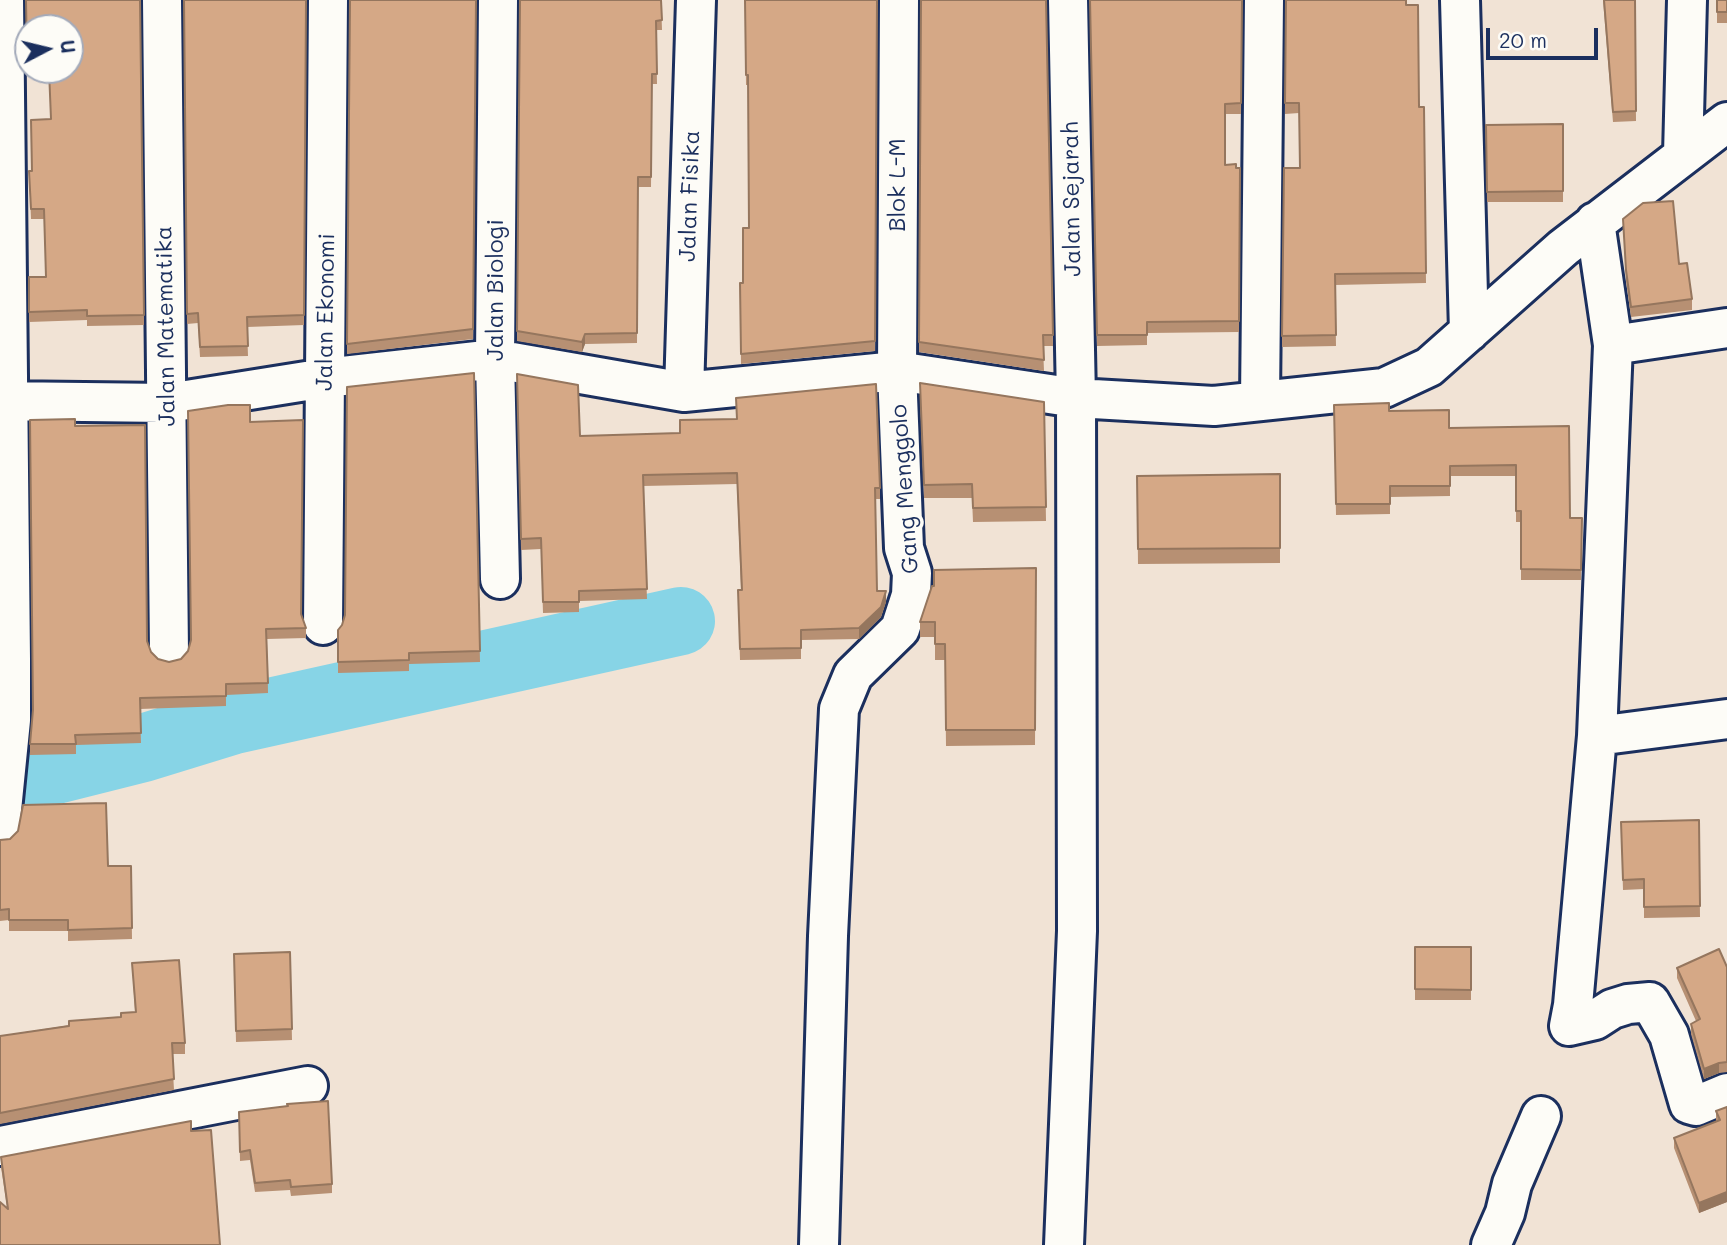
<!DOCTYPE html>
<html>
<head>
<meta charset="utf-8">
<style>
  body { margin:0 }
  #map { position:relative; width:1727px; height:1245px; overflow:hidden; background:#f1e3d5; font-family:Mali,sans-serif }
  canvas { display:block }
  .north { position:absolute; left:14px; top:14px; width:70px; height:70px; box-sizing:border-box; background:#fdfcf7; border:2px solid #a3aaba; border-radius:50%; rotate:83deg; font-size:19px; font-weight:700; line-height:28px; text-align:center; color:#1b2f5e }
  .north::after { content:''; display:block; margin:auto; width:24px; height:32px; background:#1b2f5e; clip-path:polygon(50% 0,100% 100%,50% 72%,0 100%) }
  .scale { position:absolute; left:1486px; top:28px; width:112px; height:32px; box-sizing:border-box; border:4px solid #1b2f5e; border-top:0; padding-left:9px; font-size:21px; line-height:24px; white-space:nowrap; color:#1b2f5e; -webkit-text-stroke:5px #fdfcf7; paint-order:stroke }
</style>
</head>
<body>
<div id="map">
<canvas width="1727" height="1245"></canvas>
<div class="north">U</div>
<div class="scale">20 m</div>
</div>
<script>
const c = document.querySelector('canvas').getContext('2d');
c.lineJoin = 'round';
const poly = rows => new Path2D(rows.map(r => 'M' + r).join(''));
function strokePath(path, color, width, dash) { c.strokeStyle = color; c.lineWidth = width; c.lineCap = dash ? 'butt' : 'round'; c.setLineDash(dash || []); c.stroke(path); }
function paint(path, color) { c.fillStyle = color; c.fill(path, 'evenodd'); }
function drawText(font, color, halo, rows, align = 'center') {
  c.font = font + ' Mali,sans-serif'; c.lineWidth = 7; c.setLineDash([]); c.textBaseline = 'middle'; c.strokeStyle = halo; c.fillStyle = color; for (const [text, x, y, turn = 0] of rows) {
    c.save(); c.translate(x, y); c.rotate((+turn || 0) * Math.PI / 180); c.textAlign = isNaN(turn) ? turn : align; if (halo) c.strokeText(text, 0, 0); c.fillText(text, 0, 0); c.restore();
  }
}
strokePath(poly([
  [0,784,143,748,234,720,681,621]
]), '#87d4e6', 68);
const minor = poly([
  [162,0,169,651],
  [498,0,495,359,500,579],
  [1460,0,1469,332],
  [1683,155,1687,0],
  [1595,222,1613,345,1597,736,1573,1005,1569,1026,1595,1020,1612,1009,1628,1004,1650,1002,1669,1035,1689,1104,1696,1106,1727,1093],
  [1613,345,1727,328],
  [684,392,696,0],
  [0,401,168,403,325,378,495,359,684,392,897,371,1076,398,1214,406,1384,388,1429,367,1563,248,1727,122],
  [1260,401,1264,0],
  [323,625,328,0],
  [1597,736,1727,719],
  [0,830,11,720,11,659,4,0],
  [0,1146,308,1086],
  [819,1245,828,936,839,709,853,675,900,629,911,595,912,573,904,548,897,371,899,0],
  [1064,1245,1077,931,1076,398,1068,0],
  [1491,1245,1505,1213,1512,1184,1541,1116]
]);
strokePath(minor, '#1b2f5e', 44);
strokePath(minor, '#fdfcf7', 38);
paint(poly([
  [26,0,140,0,144,325,87,326,87,320,29,322,29,277,46,277,44,219,31,219,29,171,32,171,70,70,28,28,28,69,27,69],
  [184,0,306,0,304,325,247,327,248,356,200,357,198,323,187,324],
  [350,0,476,0,473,339,347,354],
  [520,0,661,0,662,30,656,30,657,84,652,84,651,187,638,187,637,343,585,344,582,352,517,341],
  [745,0,877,0,875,351,741,364,740,283,743,283,749,228,748,85,746,85],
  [921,0,1046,0,1053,346,1043,346,1044,371,919,352],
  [1090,0,1242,0,1241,114,1225,114,1225,165,1236,168,1240,168,1239,332,1147,333,1147,345,1097,346],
  [1603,0,1635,0,1636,121,1613,122],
  [1717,0,1727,0,1727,23,1717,23],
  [1406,5,1419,107,1424,107,1426,283,1335,285,1336,346,1282,347,1282,336,1300,168,1299,113,1285,114,1285,103],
  [1563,124,1563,202,1487,202,1486,125],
  [1623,219,1679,264,1692,299,1692,310,1631,317,1626,281],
  [474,373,480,662,409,664,409,671,338,673,338,630,342,625],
  [517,374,580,436,880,488,880,499,875,499,877,591,886,602,881,617,859,639,801,640,801,659,740,660,738,590,741,590,737,484,643,486,647,599,579,601,579,612,543,613,541,549,521,550],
  [920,383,1044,402,1046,521,973,522,972,498,924,498],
  [1334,405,1389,411,1449,428,1569,426,1570,518,1582,518,1581,580,1521,580,1521,522,1516,522,1516,476,1450,476,1450,496,1390,497,1390,514,1336,515],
  [250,422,301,615,306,628,306,638,267,639,268,693,226,695,226,706,140,709,141,743,76,745,76,754,30,755,30,744,75,426,151,652,158,659,169,662,181,659,188,651],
  [1280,474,1280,563,1138,564,1137,476],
  [1036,568,1035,745,946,746,945,660,935,660,935,637,920,637,920,622],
  [1699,820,1700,917,1644,918,1644,889,1623,890,1621,822],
  [0,840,108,866,131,866,132,939,68,941,68,931,9,931,9,920,0,921],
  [1415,947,1471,947,1471,1000,1415,1000],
  [290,952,292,1040,236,1042,234,954],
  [132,963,185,1043,185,1054,172,1054,174,1090,0,1124,0,1036,121,1017,135,1012],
  [1727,967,1727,1072,1719,1073,1704,1079,1691,1034,1691,1024,1696,1021,1677,978,1677,968],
  [1727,1107,1727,1202,1699,1213,1674,1148,1674,1138,1716,1122,1716,1111],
  [239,1112,332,1184,332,1193,291,1196,290,1190,255,1192,250,1160,240,1161],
  [191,1131,220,1245,7,1207,1,1167,1,1157]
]), '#b79073');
paint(poly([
  [585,334,585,344,582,352,582,342],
  [886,591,886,602,881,617,859,639,859,628],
  [1719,1063,1719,1073,1704,1079,1704,1069],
  [1727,1192,1727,1202,1699,1213,1699,1203]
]), '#95765e');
const building = poly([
  [26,0,140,0,144,315,87,316,87,310,29,312,29,277,46,277,44,209,31,209,29,171,32,171,31,120,51,119,49,70,70,70,70,28,28,28,28,59,27,59,26,0],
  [184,0,306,0,304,315,247,317,248,346,200,347,198,313,187,314,184,0],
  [350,0,476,0,473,329,347,344,350,0],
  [520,0,661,0,662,20,656,21,657,74,652,74,651,177,638,177,637,333,585,334,582,342,517,331,520,0],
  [745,0,877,0,875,341,741,354,740,283,743,283,743,228,749,228,748,75,746,75,745,0],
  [921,0,1046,0,1053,335,1043,335,1044,360,919,342,921,0],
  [1090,0,1242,0,1241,103,1225,104,1225,165,1236,164,1236,168,1240,168,1239,321,1147,322,1147,335,1097,335,1090,0],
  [1286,0,1406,0,1406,5,1418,5,1419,107,1424,107,1426,273,1335,274,1336,335,1282,336,1284,168,1300,168,1299,103,1285,103,1286,0],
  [1604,0,1635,0,1636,111,1613,112,1604,0],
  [1717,0,1727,0,1727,12,1717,12,1717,0],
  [1563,124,1563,191,1487,192,1486,125,1563,124],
  [1673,201,1679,264,1687,263,1692,299,1631,307,1626,270,1623,219,1643,203,1673,201],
  [474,373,480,651,409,653,409,660,338,662,338,630,342,625,345,615,347,387,474,373],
  [517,374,578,385,580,436,680,433,680,420,737,419,736,398,876,384,880,488,875,488,877,591,886,591,881,607,859,628,801,630,801,648,740,649,738,590,742,590,737,473,643,475,647,589,579,591,579,602,543,602,541,538,521,539,517,374],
  [920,383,1044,402,1046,507,973,508,972,484,924,485,920,383],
  [1389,403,1389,411,1449,410,1449,428,1569,426,1570,518,1582,518,1581,570,1521,569,1521,511,1516,511,1516,465,1450,466,1450,486,1390,486,1390,504,1336,504,1334,405,1389,403],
  [228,405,250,405,250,422,303,420,301,614,306,628,266,629,268,683,226,684,226,696,140,698,141,733,75,735,76,744,30,744,33,710,30,420,75,419,75,426,145,425,147,641,151,652,158,659,169,662,181,659,188,651,191,640,188,411,228,405],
  [1280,474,1280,548,1138,549,1137,476,1280,474],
  [1036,568,1035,730,946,730,945,644,935,644,935,622,920,622,932,586,934,586,934,570,1036,568],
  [106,803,108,866,131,866,132,928,68,930,68,920,9,920,9,909,0,910,0,840,10,839,18,831,23,805,106,803],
  [1699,820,1700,906,1644,907,1644,879,1623,880,1621,822,1699,820],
  [1415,947,1471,947,1471,990,1415,989,1415,947],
  [1719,949,1727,967,1727,1062,1719,1063,1704,1069,1691,1024,1700,1019,1677,968,1719,949],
  [290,952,292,1029,236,1031,234,954,290,952],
  [179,960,185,1043,172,1043,174,1079,0,1113,0,1036,69,1026,69,1021,121,1017,121,1013,136,1012,132,963,179,960],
  [328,1101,332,1184,291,1187,290,1180,255,1183,250,1150,240,1152,239,1112,288,1106,287,1104,328,1101],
  [1727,1107,1727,1192,1699,1203,1674,1138,1720,1120,1716,1111,1727,1107],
  [191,1121,191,1131,211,1130,220,1245,0,1245,0,1202,8,1209,1,1157,191,1121]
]);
paint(building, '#d5a886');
strokePath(building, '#95765e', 2);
drawText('23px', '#1b2f5e', '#fdfcf7', [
  ["Blok L-M",898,185,-90],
  ["Jalan Fisika",690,196,-88],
  ["Jalan Sejarah",1072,199,-91],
  ["Jalan Biologi",496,290,-90],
  ["Jalan Ekonomi",326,312,-89],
  ["Jalan Matematika",166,326,-91],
  ["Gang Menggolo",905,489,-94]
]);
</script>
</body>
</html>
